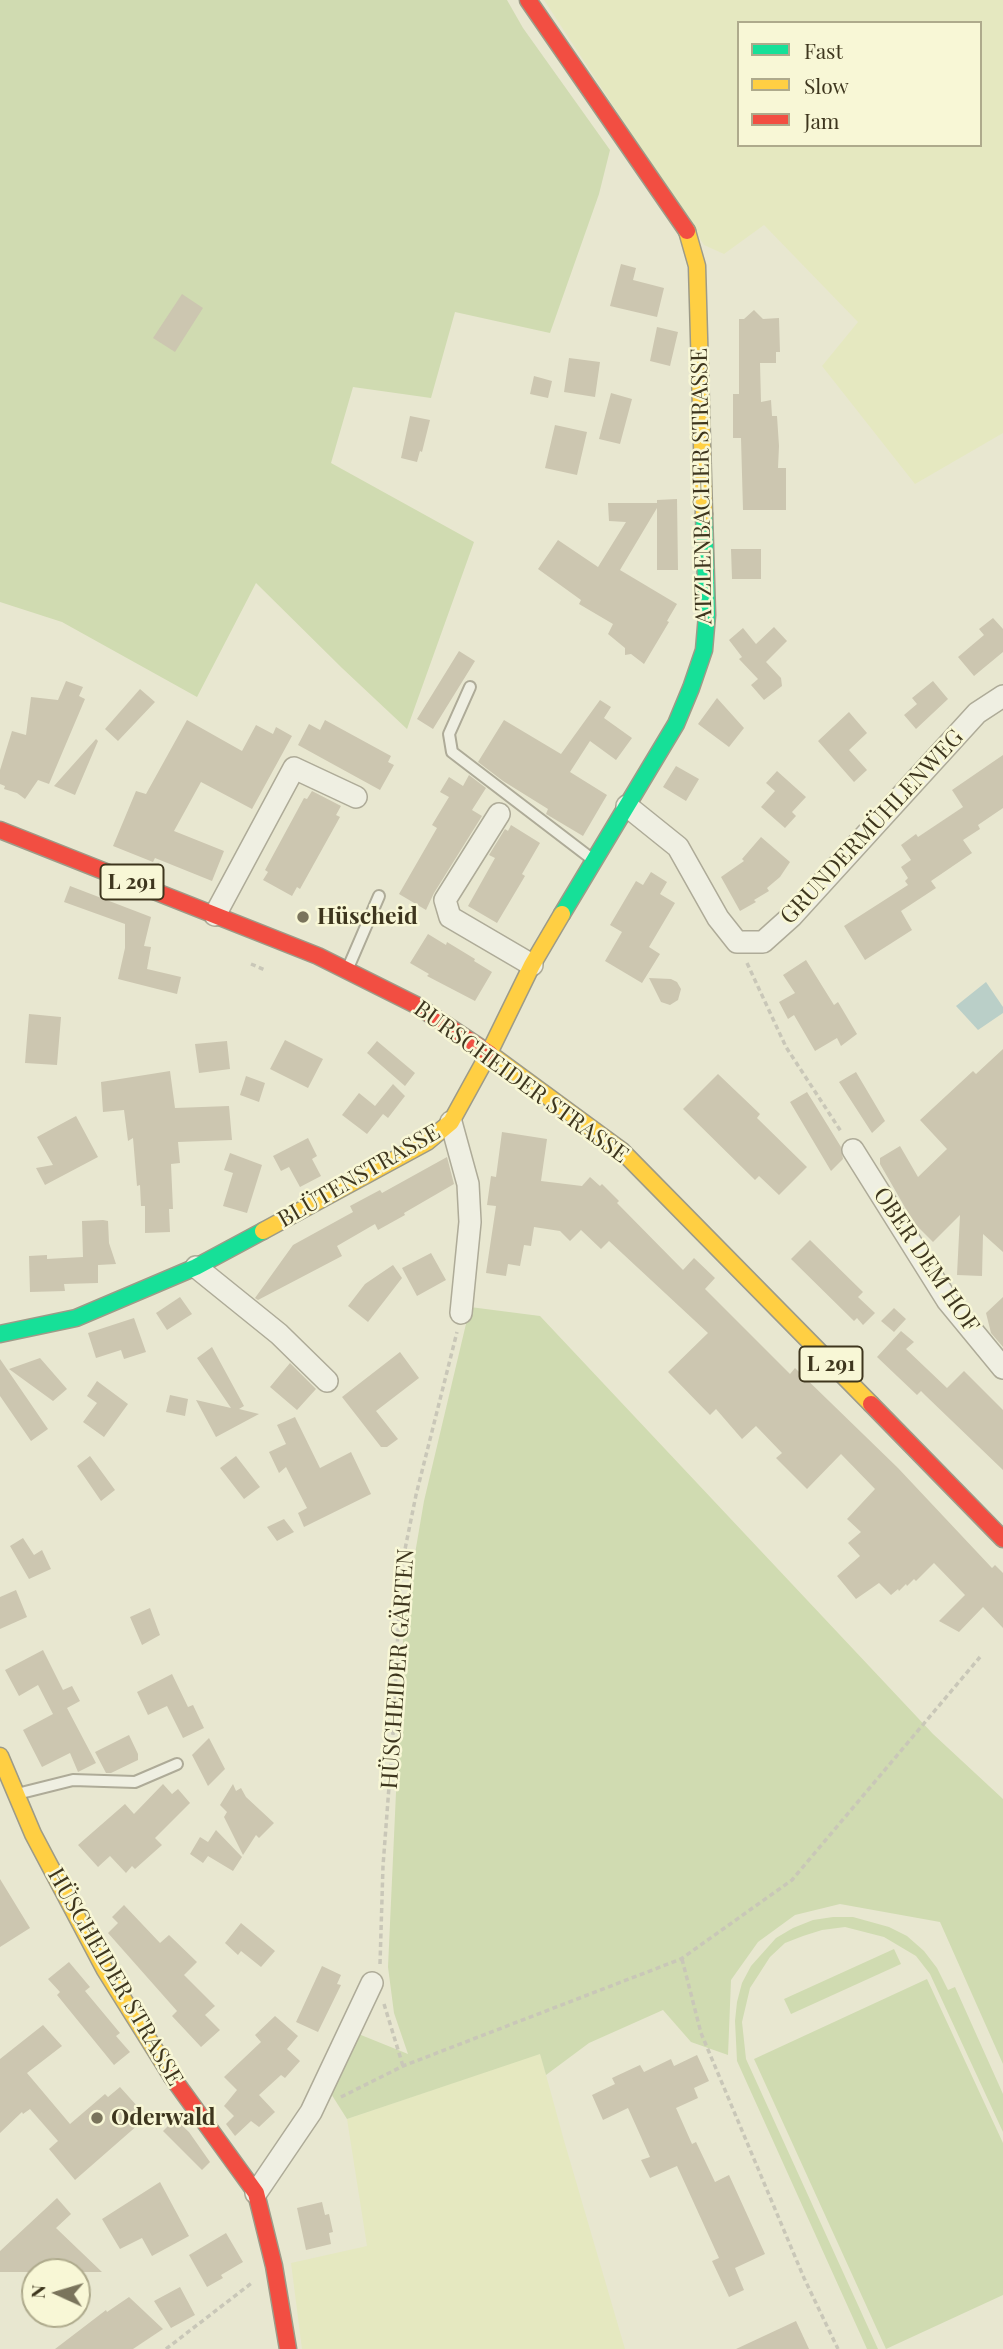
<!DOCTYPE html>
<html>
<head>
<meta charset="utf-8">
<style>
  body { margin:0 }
  #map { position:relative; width:1003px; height:2349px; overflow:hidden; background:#e8e7d0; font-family:"Playfair Display",serif }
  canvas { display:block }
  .legend { position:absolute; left:737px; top:21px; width:245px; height:126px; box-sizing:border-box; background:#f8f7d6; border:2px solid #aeaa8c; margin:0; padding:9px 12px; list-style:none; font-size:21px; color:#3e361e }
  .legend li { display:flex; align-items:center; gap:14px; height:35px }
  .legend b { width:35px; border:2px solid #aeaa8c }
  .north { position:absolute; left:21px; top:2258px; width:70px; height:70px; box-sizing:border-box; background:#f8f7d6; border:2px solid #aeaa8c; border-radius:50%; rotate:274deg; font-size:19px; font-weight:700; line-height:28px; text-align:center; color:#3e361e }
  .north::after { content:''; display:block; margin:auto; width:24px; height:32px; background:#7a745c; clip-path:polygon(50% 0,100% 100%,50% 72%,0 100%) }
</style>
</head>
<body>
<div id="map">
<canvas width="1003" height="2349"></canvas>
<ul class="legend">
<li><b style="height:9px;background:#16e098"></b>Fast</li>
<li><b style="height:9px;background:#ffcf43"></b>Slow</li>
<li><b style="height:9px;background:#f24e42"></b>Jam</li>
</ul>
<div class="north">N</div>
</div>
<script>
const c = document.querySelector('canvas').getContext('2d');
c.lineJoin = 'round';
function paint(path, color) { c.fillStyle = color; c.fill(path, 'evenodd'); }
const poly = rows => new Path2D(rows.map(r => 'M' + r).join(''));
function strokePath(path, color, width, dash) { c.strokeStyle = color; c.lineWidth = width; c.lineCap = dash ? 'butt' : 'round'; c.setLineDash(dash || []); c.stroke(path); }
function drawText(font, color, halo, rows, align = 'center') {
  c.font = font + ' "Playfair Display",serif'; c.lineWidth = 5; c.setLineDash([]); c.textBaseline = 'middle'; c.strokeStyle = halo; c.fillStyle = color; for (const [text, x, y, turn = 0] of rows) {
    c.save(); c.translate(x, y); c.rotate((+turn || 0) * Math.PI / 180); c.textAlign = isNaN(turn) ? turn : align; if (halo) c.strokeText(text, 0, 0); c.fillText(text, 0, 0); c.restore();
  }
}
paint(poly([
  [544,0,1003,0,1003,433,915,484,822,366,858,322,764,225,724,254,704,245],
  [739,23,980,23,980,145,739,145],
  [540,2053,563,2137,625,2349,302,2349,291,2263,367,2246,347,2119]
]), '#e5e8c0');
paint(poly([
  [0,0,507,0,523,28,610,150,599,194,550,333,455,312,431,398,353,387,331,463,474,542,407,729,342,668,256,583,197,697,62,622,0,602],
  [470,1307,540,1316,933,1734,1003,1799,1003,2064,940,1922,840,1904,795,1915,758,1942,731,1980,728,2055,691,2042,663,2010,589,2043,546,2075,540,2054,347,2119,328,2089,356,2033,408,2054,394,2013,388,1967,404,1618,424,1501],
  [833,1917,853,1917,889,1927,907,1936,924,1951,937,1968,948,1990,955,1987,1003,2094,1003,2132,930,1974,916,1956,884,1937,845,1927,822,1930,803,1936,785,1943,770,1957,750,1988,742,2022,746,2059,878,2349,867,2349,737,2061,735,2021,737,2002,742,1983,751,1966,776,1938,793,1928,813,1920],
  [894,1949,901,1964,791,2014,784,1999],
  [927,1979,1003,2143,1003,2295,886,2349,754,2059]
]), '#d0dbb1');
paint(poly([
  [986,982,1003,1007,1003,1013,978,1030,956,1006]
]), '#bacfc8');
paint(poly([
  [621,264,636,268,633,280,664,288,657,317,610,306],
  [182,294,203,308,175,352,153,338],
  [754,310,763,319,779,318,780,352,776,352,776,363,760,363,761,402,771,400,772,416,777,416,779,446,778,468,786,468,786,510,743,510,741,438,733,438,733,394,739,394,739,319,744,319],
  [657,327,678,332,670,366,650,361],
  [569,358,600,362,595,397,564,392],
  [534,376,552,381,548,398,530,394],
  [611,393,632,399,620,444,599,439],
  [410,416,430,420,422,452,420,451,417,462,401,458],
  [555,425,587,432,577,475,545,468],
  [677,499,678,570,657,570,657,508,620,570,677,604,667,621,669,622,644,664,631,654,625,655,625,648,608,634,613,624,579,604,581,600,538,569,558,540,598,567,626,522,609,521,608,503,657,503,657,500],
  [731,549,761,549,761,579,732,579],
  [993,618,1003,629,1003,652,974,676,958,657,984,635,979,629],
  [774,627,787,641,766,662,781,678,782,686,764,700,751,685,758,679,739,659,742,657,729,640,743,628,756,644],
  [459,651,475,661,433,729,417,719],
  [66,681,83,687,79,696,85,699,49,784,38,780,25,799,17,793,4,789,5,786,0,784,0,770,12,731,26,735,31,697,58,700],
  [933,681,948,699,916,729,904,715,917,704,912,698],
  [140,689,155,702,118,741,105,729],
  [717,698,744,728,729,747,698,724],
  [600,700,611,707,604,718,632,738,616,760,590,741,570,772,607,795,583,836,546,814,548,809,503,781,478,762,504,720,561,754],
  [849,712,867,733,849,750,867,770,854,782,818,741],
  [187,720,242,751,256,725,273,734,276,727,292,736,252,809,201,782,174,831,224,851,212,881,155,858,153,862,113,846,136,791,146,794],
  [325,720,391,756,388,762,394,765,380,790,298,745,309,724,320,730],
  [96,739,98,741,75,795,54,786],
  [1003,755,1003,808,978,825,980,829,963,840,972,853,931,881,936,888,901,911,912,930,865,960,844,926,908,885,905,881,908,878,901,867,911,860,901,845,916,834,918,837,963,807,952,790],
  [676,766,699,779,686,801,663,787],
  [777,771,806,797,792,812,796,816,785,828,761,807,775,791,766,783],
  [469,775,486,788,472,810,482,816,434,893,426,910,399,894,437,828,432,825,449,797,440,792,449,777,463,786],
  [312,791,341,806,336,815,340,817,300,889,297,887,292,896,263,880,268,872,265,870,297,811,304,798,307,799],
  [511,825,540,843,522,874,525,876,497,923,468,906,495,858,489,855,505,829,508,831],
  [761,837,790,862,780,877,767,888,769,891,754,900,756,902,740,911,721,877,744,861,742,859],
  [651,872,667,882,660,894,675,903,649,947,660,954,642,983,605,961,622,932,610,925,636,881,643,885],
  [70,886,151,917,144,946,151,947,147,969,181,977,177,994,118,979,125,948,125,924,64,902],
  [428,934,446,945,447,942,475,959,474,961,492,972,475,1001,427,976,429,974,410,963],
  [806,960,834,1005,838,1002,857,1034,841,1046,837,1038,815,1051,794,1015,788,1019,779,1002,795,993,783,975],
  [649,978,671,979,677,982,681,989,678,1000,670,1005,661,1002],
  [29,1014,61,1017,57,1065,25,1063],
  [285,1040,323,1059,308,1088,270,1069],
  [227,1041,230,1069,199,1073,195,1044],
  [377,1041,415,1073,405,1086,367,1053],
  [1003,1049,1003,1252,983,1234,982,1276,957,1275,960,1215,933,1242,914,1223,880,1164,880,1158,900,1146,918,1177,947,1149,920,1120,973,1071,976,1074],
  [170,1071,175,1108,229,1106,232,1140,178,1142,180,1163,171,1164,173,1209,169,1209,170,1232,145,1233,145,1206,141,1206,140,1185,137,1186,133,1138,128,1141,124,1110,103,1112,101,1082],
  [856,1072,885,1121,872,1133,839,1082],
  [718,1074,760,1114,757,1118,807,1167,779,1195,759,1176,755,1180,683,1109],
  [246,1076,265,1083,259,1102,240,1095],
  [393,1084,405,1096,388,1118,383,1114,367,1134,342,1115,359,1093,375,1106],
  [807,1092,841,1147,843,1159,831,1171,790,1102],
  [76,1116,98,1157,45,1185,36,1168,53,1165,37,1137],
  [502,1132,547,1139,541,1181,582,1186,590,1177,600,1186,602,1184,619,1201,617,1203,683,1270,694,1258,715,1278,705,1289,790,1374,795,1368,898,1468,992,1568,995,1565,1003,1573,1003,1628,983,1607,959,1632,939,1621,965,1595,934,1563,916,1581,914,1579,907,1586,906,1584,899,1591,898,1589,891,1595,879,1583,856,1599,837,1576,860,1556,848,1543,861,1532,847,1519,875,1489,841,1454,807,1489,776,1458,782,1453,756,1426,742,1439,716,1409,710,1415,668,1372,708,1333,609,1241,601,1249,581,1230,570,1241,560,1231,534,1227,531,1246,524,1245,520,1266,508,1264,506,1276,486,1273,496,1206,487,1205,491,1176,496,1177],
  [308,1138,317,1156,312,1159,321,1176,300,1187,289,1167,281,1171,273,1156],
  [230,1153,262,1165,247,1213,223,1206,233,1173,224,1170],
  [447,1157,454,1184,404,1213,405,1215,378,1230,375,1224,337,1246,342,1256,258,1300,255,1298,293,1245,353,1212,350,1206,380,1190,382,1193],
  [103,1220,108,1221,109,1243,116,1264,98,1265,98,1283,64,1284,65,1291,30,1292,29,1256,47,1255,47,1259,83,1257,82,1221],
  [810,1240,863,1292,858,1297,875,1313,863,1325,857,1318,854,1321,791,1259],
  [431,1253,446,1280,417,1296,402,1268],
  [393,1265,402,1278,368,1322,348,1306,365,1284],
  [180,1297,192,1314,167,1330,156,1313],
  [1003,1297,1003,1347,991,1333,986,1313],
  [894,1308,906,1319,894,1332,881,1321],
  [134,1318,146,1352,124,1359,121,1350,96,1358,88,1333],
  [901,1331,914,1342,906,1349,947,1388,964,1371,1003,1410,1003,1470,926,1396,921,1391,917,1395,877,1357],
  [212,1347,244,1406,239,1409,259,1414,216,1437,196,1400,231,1408,197,1358],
  [400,1352,419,1378,376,1411,398,1439,387,1447,381,1447,342,1397],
  [40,1358,67,1389,53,1401,9,1369],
  [0,1359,48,1429,31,1441,0,1396],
  [290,1363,316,1389,297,1410,270,1387],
  [97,1381,128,1404,104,1437,83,1422,97,1403,87,1396],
  [170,1395,188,1399,185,1416,166,1412],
  [295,1417,320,1468,351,1452,371,1494,304,1527,298,1513,307,1508,286,1467,279,1473,269,1452,286,1444,277,1425],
  [90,1456,115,1490,101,1501,77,1466],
  [236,1456,260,1487,244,1499,220,1468],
  [284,1519,294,1532,277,1541,267,1527],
  [23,1538,34,1555,42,1550,51,1569,29,1579,10,1546],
  [16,1590,27,1617,0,1629,0,1597],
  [150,1608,160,1635,142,1645,130,1617],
  [43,1650,63,1690,72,1686,80,1701,67,1708,96,1763,78,1772,70,1753,42,1767,23,1730,53,1714,38,1685,19,1696,5,1670],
  [172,1674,188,1707,193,1705,204,1728,183,1738,167,1706,148,1715,137,1692],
  [129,1735,138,1754,138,1760,111,1773,106,1773,95,1752],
  [209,1738,225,1769,208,1786,192,1755],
  [163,1784,172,1794,178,1789,190,1803,155,1838,162,1845,135,1869,132,1866,126,1873,110,1856,98,1867,78,1845,125,1804,134,1814],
  [233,1784,236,1791,241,1788,246,1797,274,1823,259,1838,256,1835,243,1855,224,1817,227,1812,220,1805],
  [216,1830,242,1857,233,1871,208,1856,203,1863,190,1854,200,1837,208,1842],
  [0,1879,30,1928,0,1947],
  [124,1905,160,1943,169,1935,197,1962,184,1975,215,2006,205,2015,220,2030,201,2047,172,2016,177,2011,108,1933,118,1923,112,1917],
  [241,1923,275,1951,261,1967,241,1951,238,1955,225,1943],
  [69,1962,90,1987,85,1991,120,2033,116,2036,130,2052,114,2065,57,1995,60,1992,48,1979],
  [322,1966,341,1975,337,1984,341,1985,318,2032,296,2022],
  [275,2016,298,2036,287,2049,300,2061,285,2078,281,2075,259,2095,275,2112,259,2127,251,2121,235,2136,226,2124,234,2116,224,2106,237,2090,224,2077,261,2042,255,2035],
  [43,2025,62,2046,27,2073,70,2124,105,2094,108,2097,120,2087,147,2117,75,2180,49,2149,58,2141,30,2109,23,2114,22,2112,0,2133,0,2059],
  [697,2055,709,2081,694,2088,698,2098,676,2108,692,2144,696,2142,715,2182,729,2175,765,2254,735,2268,744,2290,729,2297,712,2261,719,2258,677,2166,650,2178,641,2160,650,2157,628,2108,603,2120,592,2095,615,2084,612,2078,640,2065,644,2072,671,2059,674,2066],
  [175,2119,189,2132,210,2162,202,2170,163,2131],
  [160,2182,189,2236,152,2256,142,2238,120,2249,102,2219],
  [57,2198,71,2214,56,2228,102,2272,0,2272,0,2251],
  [322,2202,325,2215,329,2214,333,2232,329,2233,331,2244,306,2250,297,2208],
  [226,2233,243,2262,221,2275,223,2278,207,2287,189,2255],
  [180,2287,195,2315,171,2328,154,2301],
  [129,2297,163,2329,133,2349,55,2349,106,2310,107,2312],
  [796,2321,809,2349,736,2349]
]), '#ccc6b0');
const lane = poly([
  [470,687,449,734,452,752,592,859],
  [348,968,379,896],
  [17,1794,73,1780,135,1782,177,1764]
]);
const street = poly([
  [627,806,678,847,718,918,737,942,763,942,792,916,977,713,1003,696],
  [499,814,445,900,450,917,532,965],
  [215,915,294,768,356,797],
  [451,1122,468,1184,470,1222,461,1313],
  [853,1150,947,1300,1003,1368],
  [196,1267,279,1334,327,1381],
  [256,2193,311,2112,372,1983]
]);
const fast = poly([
  [562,914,676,724,691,688,704,650,707,615,704,514],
  [0,1334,76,1318,196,1267,263,1231]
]);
const slow = poly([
  [687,231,697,266,704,514],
  [490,1054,622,1151,871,1404],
  [263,1231,427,1142,451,1122,489,1053,532,965,562,914],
  [0,1756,33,1834,105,1970,172,2077]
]);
const jam = poly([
  [528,0,687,231],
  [0,830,318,956,416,1005,490,1054],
  [871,1404,1003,1539],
  [172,2077,256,2193,274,2266,288,2349]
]);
strokePath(lane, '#aeab98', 14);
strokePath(street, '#aeab98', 24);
strokePath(fast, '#9d9b88', 19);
strokePath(slow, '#9d9b88', 19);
strokePath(jam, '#9d9b88', 19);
strokePath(poly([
  [747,963,786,1047,842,1133],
  [251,964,265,970],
  [682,1959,701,2033,804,2278,838,2349],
  [380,1964,383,1866,393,1734,401,1569,416,1495,457,1332],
  [384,2004,403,2066],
  [341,2097,403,2066,681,1959,792,1880,980,1657],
  [166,2349,253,2282]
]), '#c9c7b8', 3.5, [5, 3.5]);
strokePath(lane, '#efefe2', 10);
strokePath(street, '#efefe2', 21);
strokePath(fast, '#16e098', 16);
strokePath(slow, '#ffcf43', 16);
strokePath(jam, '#f24e42', 16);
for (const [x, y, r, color] of [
  [303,917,7,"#7a745c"],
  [97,2118,7,"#7a745c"]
]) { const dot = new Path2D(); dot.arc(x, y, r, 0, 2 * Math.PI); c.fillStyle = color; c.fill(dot); strokePath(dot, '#f8f7d6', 2.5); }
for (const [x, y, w] of [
  [132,882,63],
  [831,1364,63]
]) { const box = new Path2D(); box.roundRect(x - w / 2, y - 17.5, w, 35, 5); c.fillStyle = '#f8f7d6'; c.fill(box); strokePath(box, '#3e361e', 2); }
drawText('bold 21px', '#3e361e', null, [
  ["L 291",132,882],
  ["L 291",831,1364]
]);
drawText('23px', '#3e361e', '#f8f7d6', [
  ["ATZLENBACHER STRASSE",702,486,-91],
  ["GRUNDERMÜHLENWEG",872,827,-47],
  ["BURSCHEIDER STRASSE",521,1082,36],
  ["BLÜTENSTRASSE",359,1176,-30],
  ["OBER DEM HOF",926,1260,56],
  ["HÜSCHEIDER GÄRTEN",398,1669,-86],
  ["HÜSCHEIDER STRASSE",115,1977,60]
]);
drawText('bold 23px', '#3e361e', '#f8f7d6', [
  ["Hüscheid",317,917],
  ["Oderwald",111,2118]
], 'left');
</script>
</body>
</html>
